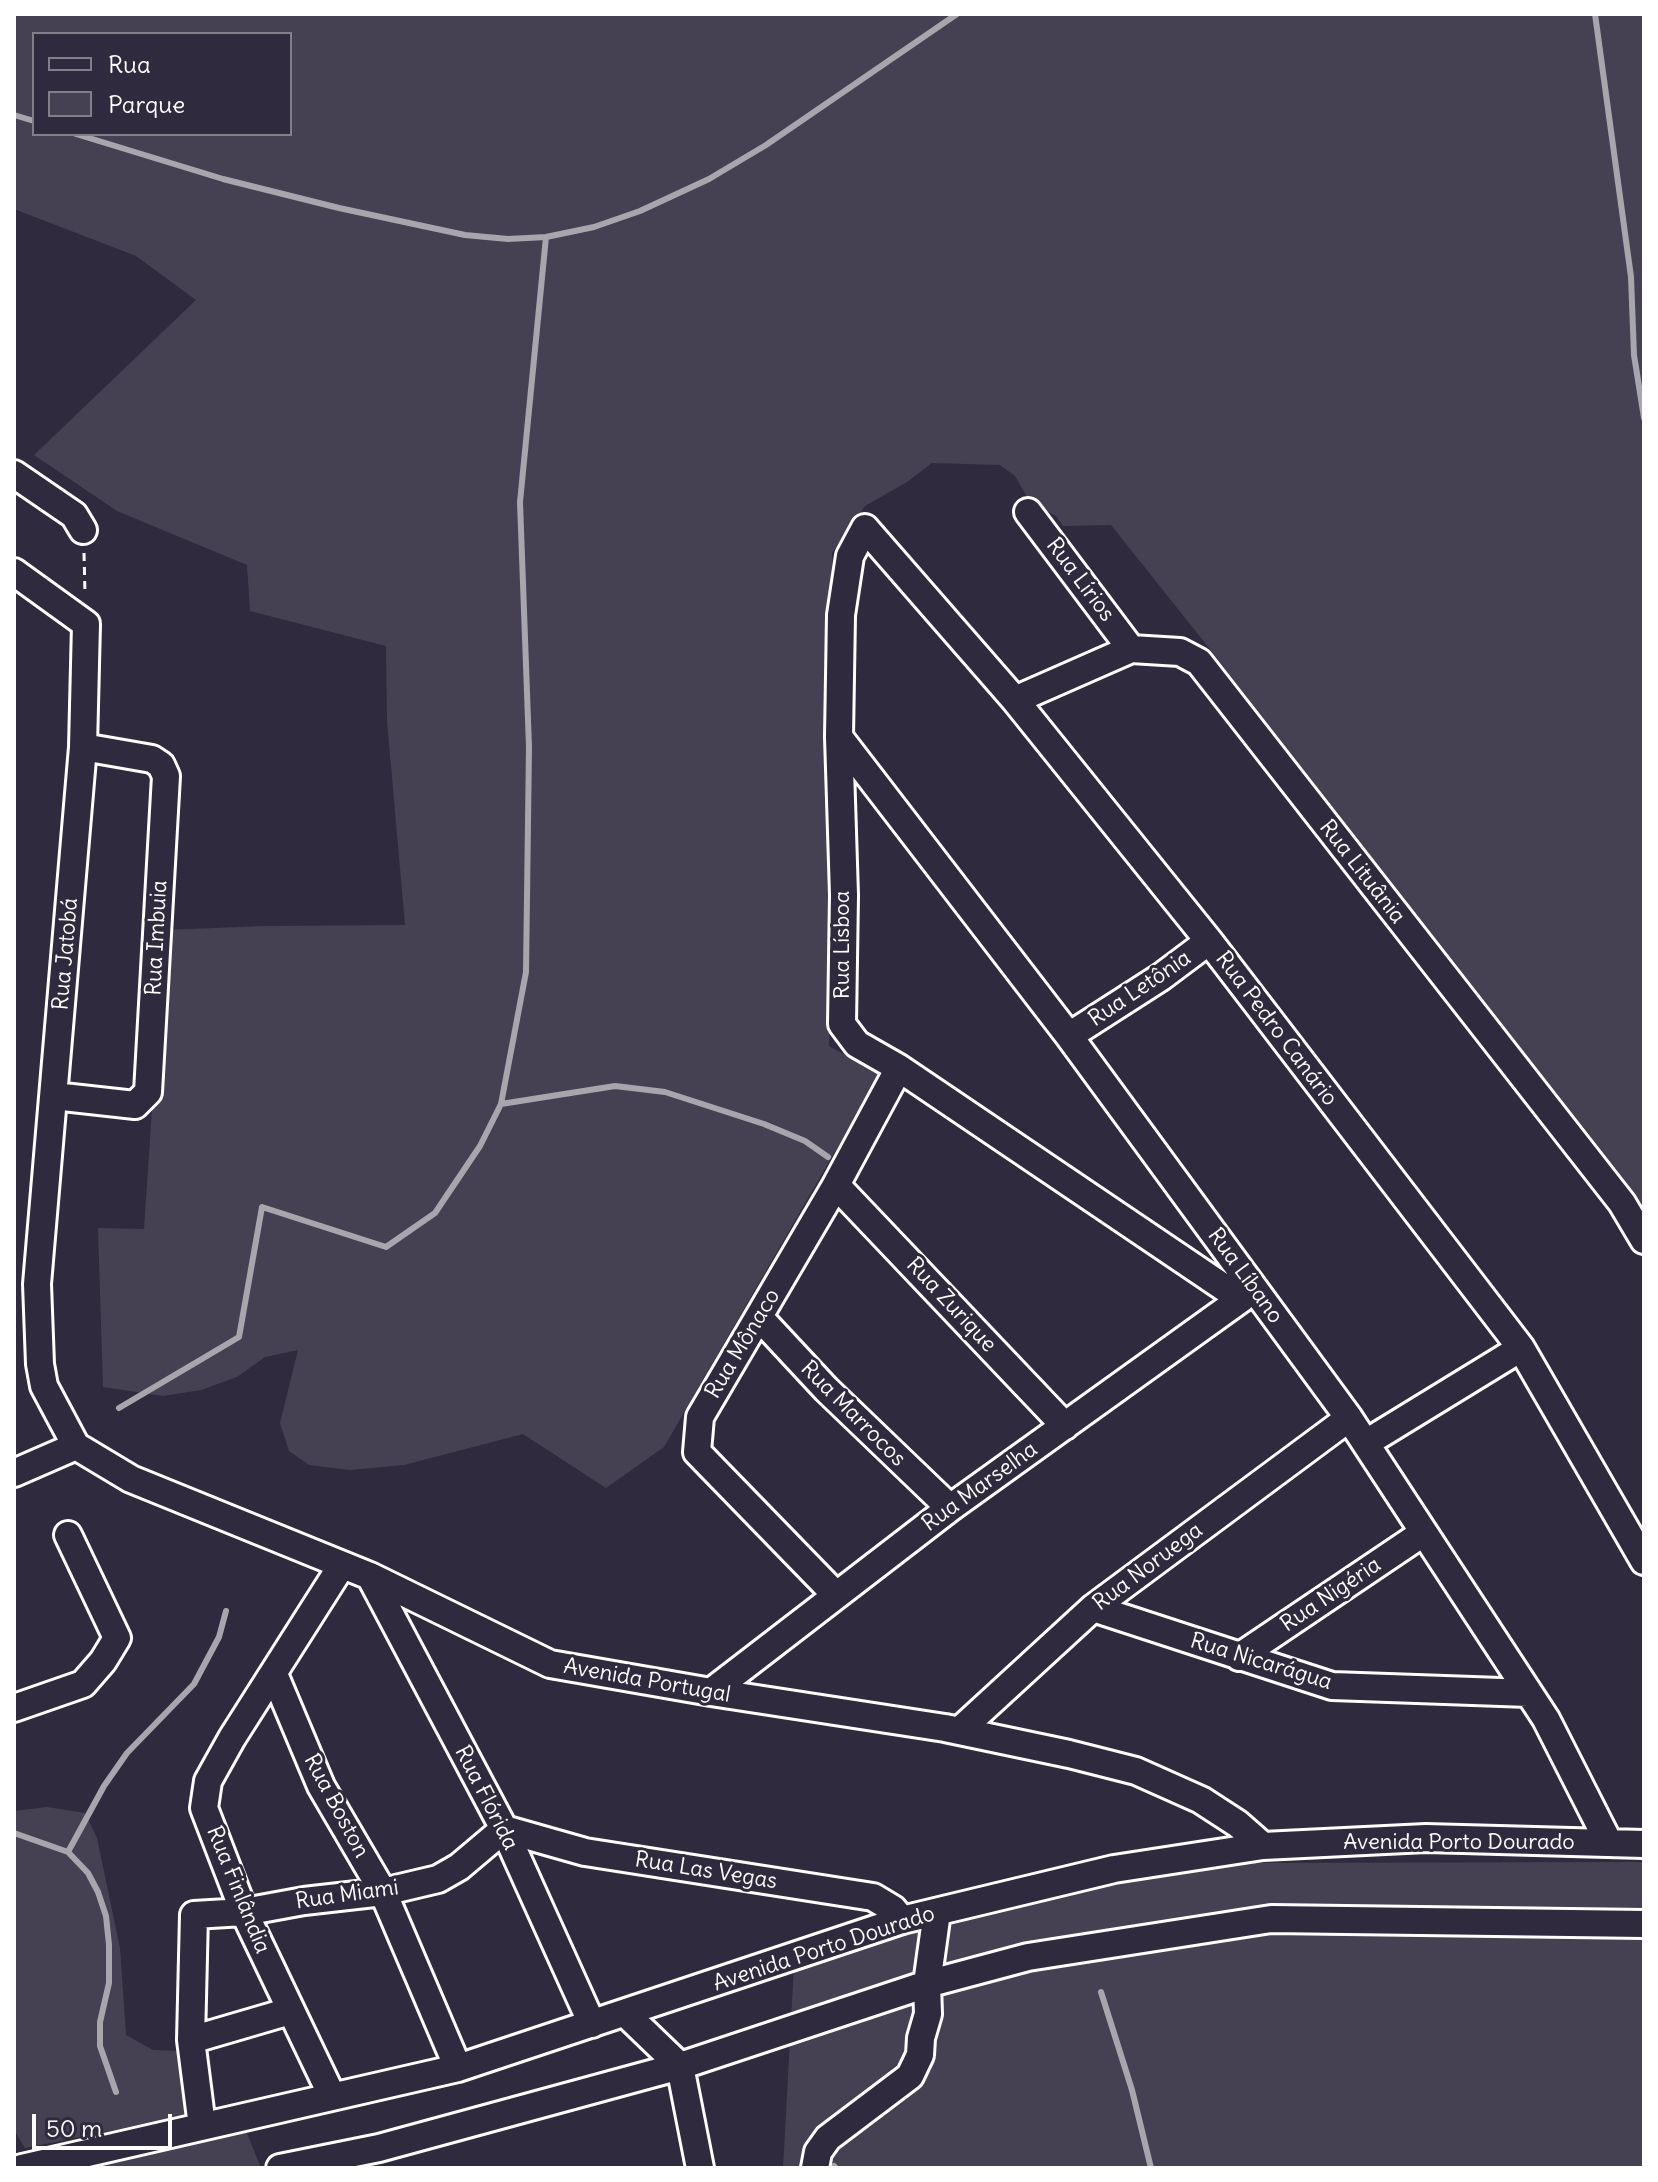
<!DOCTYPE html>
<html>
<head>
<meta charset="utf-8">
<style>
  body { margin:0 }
  #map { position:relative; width:1658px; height:2182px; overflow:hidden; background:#2f2a3d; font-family:Delius,sans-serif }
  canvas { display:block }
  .frame { position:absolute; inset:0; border:16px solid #fff; pointer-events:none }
  .legend { position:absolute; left:32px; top:32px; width:260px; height:104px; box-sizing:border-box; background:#2f2a3d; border:2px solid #827f8b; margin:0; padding:10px 14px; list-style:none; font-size:24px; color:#fff }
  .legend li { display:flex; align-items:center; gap:16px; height:40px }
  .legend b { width:40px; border:2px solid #827f8b }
  .scale { position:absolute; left:32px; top:2114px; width:140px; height:36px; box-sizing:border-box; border:4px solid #fff; border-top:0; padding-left:10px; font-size:24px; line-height:28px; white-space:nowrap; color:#fff; -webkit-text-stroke:6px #2f2a3d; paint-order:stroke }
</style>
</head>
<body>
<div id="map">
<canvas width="1658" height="2182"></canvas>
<div class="frame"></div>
<ul class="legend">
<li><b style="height:10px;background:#2f2a3d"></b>Rua</li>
<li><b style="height:22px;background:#464152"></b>Parque</li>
</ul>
<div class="scale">50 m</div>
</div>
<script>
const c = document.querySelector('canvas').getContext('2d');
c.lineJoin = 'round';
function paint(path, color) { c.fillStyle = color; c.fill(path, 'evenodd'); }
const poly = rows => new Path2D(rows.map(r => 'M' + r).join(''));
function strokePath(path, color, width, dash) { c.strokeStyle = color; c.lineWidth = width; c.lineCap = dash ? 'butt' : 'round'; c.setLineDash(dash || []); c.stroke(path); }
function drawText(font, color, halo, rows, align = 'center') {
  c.font = font + ' Delius,sans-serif'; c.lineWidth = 6; c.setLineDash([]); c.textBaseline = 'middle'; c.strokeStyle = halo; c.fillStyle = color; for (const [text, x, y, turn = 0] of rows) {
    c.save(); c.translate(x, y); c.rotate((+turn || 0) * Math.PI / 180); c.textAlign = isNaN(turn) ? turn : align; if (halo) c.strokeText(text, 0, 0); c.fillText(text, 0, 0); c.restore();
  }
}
paint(poly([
  [14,14,1644,14,1644,1232,1623,1195,1209,648,1111,525,1063,526,1056,516,1030,502,1015,476,1000,465,932,463,907,482,865,506,832,553,840,708,829,1046,880,1074,664,1447,606,1488,523,1434,404,1465,350,1470,309,1465,289,1451,280,1423,298,1350,265,1357,237,1377,201,1390,163,1396,103,1387,98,1228,144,1229,164,930,266,926,405,925,387,721,386,646,250,611,247,565,117,511,34,455,196,300,136,256,14,209],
  [34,34,290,34,290,134,34,134],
  [47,1807,85,1813,97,1838,120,1948,126,2035,153,2050,181,2051,195,2114,25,2148,14,2130,14,1811],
  [1644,1862,1644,2168,783,2168,794,1966,1021,1901,1242,1863],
  [246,2131,261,2168,70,2168,193,2143]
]), '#464152');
strokePath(poly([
  [1595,14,1631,277,1634,355,1644,418],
  [14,115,34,121],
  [76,134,223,179,339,208,465,235,508,239,546,237,594,227,640,211,709,179,766,145,957,14],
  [501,1104,615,1086,665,1092,764,1124,805,1141,828,1157],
  [119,1408,239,1337,262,1207,386,1247,435,1213,480,1146,501,1104,526,972,529,747,520,502,546,237],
  [14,1833,68,1852,88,1873,98,1892,106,1916,109,1945,109,1983,100,2022,100,2046,116,2092],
  [68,1852,104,1786,127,1753,194,1684,219,1637,226,1611],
  [1101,1992,1132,2090,1151,2168],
  [834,2166,836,2168]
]), '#a7a6ad', 6);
const minor = poly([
  [14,474,74,515,83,530],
  [1028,512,1131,649],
  [14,572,86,624,83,747,37,1284,40,1364,44,1386,76,1446,131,1479,370,1576,550,1664,711,1692,945,1728,1069,1754,1136,1771,1201,1800,1238,1824,1263,1846],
  [1015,700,1131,649,1180,652,1199,662,1622,1203,1644,1240],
  [839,737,1069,1036,1349,1418,1546,1719,1609,1843],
  [1069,1036,1161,977,1209,941],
  [54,1096,135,1105,148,1092,166,776,161,765,152,759,83,747],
  [836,1185,1065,1426],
  [1241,1299,899,1068,857,1044,842,1024,844,895,839,737,841,615,850,556,865,528,1015,700,1209,941,1521,1348,1644,1561],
  [759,1317,826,1389,950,1508],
  [1366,1443,1521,1348],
  [14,1473,76,1446],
  [370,1576,504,1829,592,2024],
  [835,1594,697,1452,700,1417,836,1185,899,1068],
  [1093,1608,1332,1686,1529,1693],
  [1239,1657,1423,1533],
  [274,1674,321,1786,383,1892,458,2068],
  [711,1692,950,1508,1241,1299,1251,1290],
  [14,1708,83,1684,103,1661,117,1638,68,1535],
  [959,1731,1093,1608,1349,1418],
  [626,2014,680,2066,700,2168],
  [191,2040,290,2011],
  [332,2096,244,1912,204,1808,208,1781,232,1738,342,1565],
  [202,2126,191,2040,194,1915,244,1912,304,1901,383,1892,438,1879,459,1867,504,1829,585,1852,873,1897,893,1909,902,1920],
  [22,2168,458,2068,902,1920,1114,1869,1263,1846,1426,1838,1644,1844],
  [280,2168,379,2148,680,2066,927,1984,1028,1957,1271,1919,1644,1924],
  [815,2168,818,2152,828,2138,910,2076,920,2055,921,2038,928,2014,927,1984,937,1912]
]);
strokePath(minor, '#fff', 32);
strokePath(poly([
  [84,553,85,594]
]), '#fff', 3, [8, 6]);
strokePath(minor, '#2f2a3d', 26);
drawText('22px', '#fff', '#2f2a3d', [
  ["Rua Lírios",1080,580,53],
  ["Rua Lituânia",1362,872,52],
  ["Rua Imbuia",157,938,-87],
  ["Rua Lísboa",843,945,-90],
  ["Rua Jatobá",66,954,-85],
  ["Rua Letônia",1140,989,-34],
  ["Rua Pedro Canário",1276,1029,53],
  ["Rua Líbano",1245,1276,54],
  ["Rua Zurique",951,1305,47],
  ["Rua Mônaco",743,1344,-59],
  ["Rua Marrocos",853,1414,45],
  ["Rua Marselha",980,1487,-36],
  ["Rua Noruega",1148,1567,-37],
  ["Rua Nigéria",1331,1595,-34],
  ["Rua Nicarágua",1261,1662,17],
  ["Avenida Portugal",647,1681,10],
  ["Rua Flórida",486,1798,63],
  ["Rua Boston",336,1806,62],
  ["Avenida Porto Dourado",1459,1843],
  ["Rua Las Vegas",706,1871,9],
  ["Rua Finlândia",238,1890,68],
  ["Rua Miami",347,1895,-8],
  ["Avenida Porto Dourado",824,1949,-18]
]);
</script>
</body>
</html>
